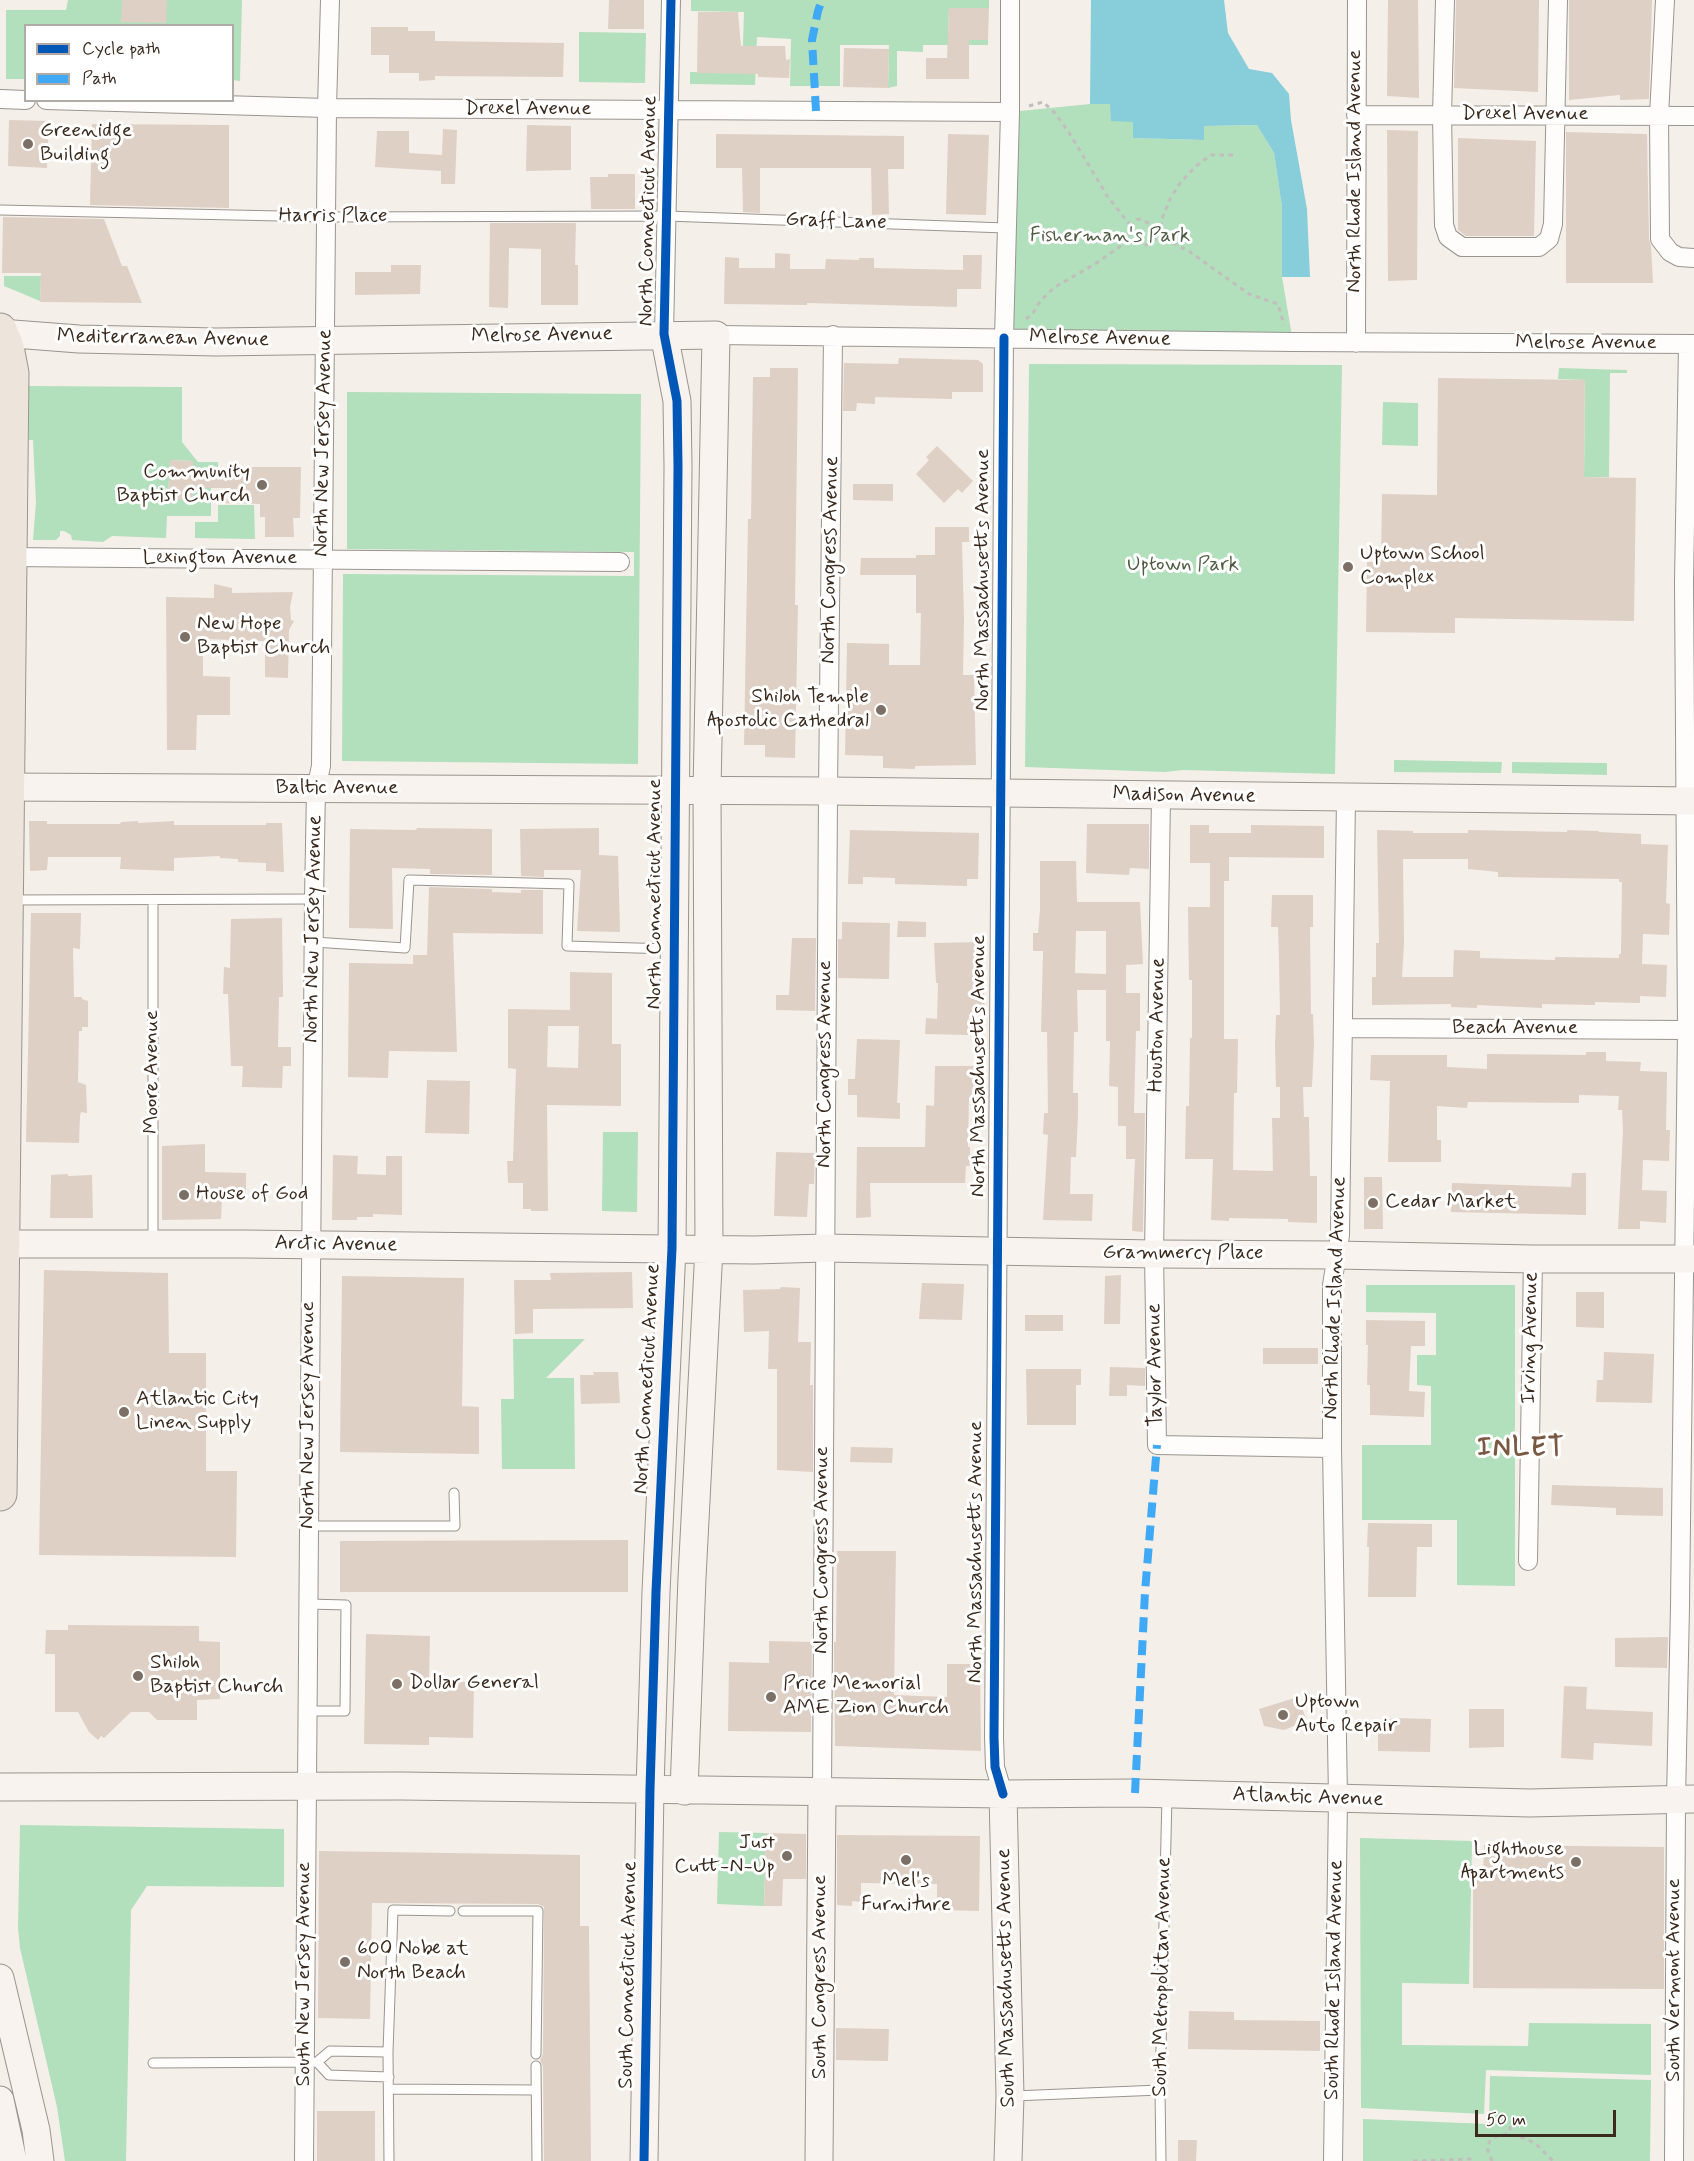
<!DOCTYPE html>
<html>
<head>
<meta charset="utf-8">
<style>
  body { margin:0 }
  #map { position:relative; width:1694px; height:2161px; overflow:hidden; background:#f5efe9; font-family:Mynerve,sans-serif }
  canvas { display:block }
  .legend { position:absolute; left:24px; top:24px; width:210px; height:78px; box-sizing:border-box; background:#fff; border:2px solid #b1aaa5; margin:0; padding:8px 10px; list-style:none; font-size:18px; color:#3b2a1e }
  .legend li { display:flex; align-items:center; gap:12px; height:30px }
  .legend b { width:30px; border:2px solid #b1aaa5 }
  .scale { position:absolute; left:1475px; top:2110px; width:141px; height:27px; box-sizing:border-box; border:3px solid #3b2a1e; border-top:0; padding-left:8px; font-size:18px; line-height:21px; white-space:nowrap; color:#3b2a1e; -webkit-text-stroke:4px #fff; paint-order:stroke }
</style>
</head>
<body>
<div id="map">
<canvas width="1694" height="2161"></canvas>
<ul class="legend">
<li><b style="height:8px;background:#0057b8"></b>Cycle path</li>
<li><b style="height:8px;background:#3fa9f5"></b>Path</li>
</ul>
<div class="scale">50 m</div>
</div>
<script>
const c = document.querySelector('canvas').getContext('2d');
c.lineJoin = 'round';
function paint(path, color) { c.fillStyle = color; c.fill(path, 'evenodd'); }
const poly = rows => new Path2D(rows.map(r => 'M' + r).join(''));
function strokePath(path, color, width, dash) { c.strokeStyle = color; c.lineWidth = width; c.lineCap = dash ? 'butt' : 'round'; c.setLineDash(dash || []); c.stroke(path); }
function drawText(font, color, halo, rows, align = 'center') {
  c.font = font + ' Mynerve,sans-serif'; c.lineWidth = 6; c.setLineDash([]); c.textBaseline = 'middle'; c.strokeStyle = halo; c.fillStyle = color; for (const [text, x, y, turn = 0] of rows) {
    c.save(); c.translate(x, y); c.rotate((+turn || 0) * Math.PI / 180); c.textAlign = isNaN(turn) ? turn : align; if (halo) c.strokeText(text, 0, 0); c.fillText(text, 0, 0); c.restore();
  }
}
paint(poly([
  [68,0,242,0,240,81,233,80,232,26,26,26,25,79,6,79,6,10,66,10],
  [691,0,989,0,989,8,949,8,948,39,988,40,988,45,923,45,923,52,897,51,897,86,888,88,889,45,840,45,840,86,790,86,791,39,757,37,755,85,690,84,690,72,742,73,744,12,691,11],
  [579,32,646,33,645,83,579,82],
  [1090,104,1110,104,1133,122,1133,138,1203,140,1204,126,1257,125,1274,153,1282,207,1282,277,1293,342,1004,338,1010,112],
  [4,276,41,276,40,301,4,286],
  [1029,364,1342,365,1335,774,1183,770,1165,772,1025,767],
  [1559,368,1627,370,1627,373,1610,373,1609,477,1584,477,1585,380,1558,379],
  [29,386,182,387,182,442,198,462,218,462,218,478,204,478,204,469,193,469,193,461,170,460,168,498,193,488,211,488,211,516,167,516,166,538,112,536,103,542,72,540,71,535,64,531,60,531,60,536,56,540,33,540,36,503,33,440,29,440],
  [347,392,641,394,638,764,342,761,343,574,634,576,634,552,347,549],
  [1383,402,1418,403,1418,446,1382,445],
  [218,505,254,505,255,539,195,538,195,522,218,522],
  [1394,760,1502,762,1501,773,1394,772],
  [1512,762,1607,763,1607,775,1512,773],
  [603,1132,638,1132,637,1212,602,1211],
  [1366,1285,1515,1285,1515,1586,1457,1585,1457,1520,1362,1520,1362,1445,1431,1445,1431,1386,1417,1385,1417,1355,1436,1355,1436,1313,1366,1312],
  [513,1339,585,1339,546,1378,574,1378,575,1469,502,1469,501,1399,514,1399],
  [20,1825,284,1829,284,1887,147,1886,131,1910,126,2161,65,2161,57,2107,20,1948,18,1928],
  [719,1832,766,1833,764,1906,717,1904],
  [1360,1838,1472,1841,1469,1984,1402,1983,1402,2045,1528,2046,1529,2023,1651,2024,1651,2075,1486,2070,1484,2114,1361,2108],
  [1490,2076,1651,2080,1650,2161,1363,2161,1363,2119,1489,2124]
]), '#b2dfbc');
paint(poly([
  [1091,0,1224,0,1228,33,1249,69,1272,73,1289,94,1291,120,1307,209,1310,277,1282,277,1282,207,1274,153,1257,125,1204,126,1204,140,1133,138,1133,122,1111,121,1110,104,1090,104]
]), '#87ceda');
paint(poly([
  [122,0,167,0,166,23,121,22],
  [609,0,644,0,644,29,608,29],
  [1388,0,1418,0,1419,98,1387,96],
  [1456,0,1539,0,1538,92,1454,88],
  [1569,0,1652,0,1649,99,1620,100,1620,95,1569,100],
  [949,8,989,8,988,40,969,40,969,79,926,79,926,58,947,58],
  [698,12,738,12,741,46,785,46,786,60,790,59,789,78,758,77,758,74,697,73],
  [371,27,408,27,408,31,435,31,435,41,564,43,563,77,435,76,435,80,419,81,419,73,389,73,389,55,371,55],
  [844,48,889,49,888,88,843,87],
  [9,120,49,121,47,168,8,166],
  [92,124,229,125,229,208,90,205],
  [527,125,571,126,571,170,526,171],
  [443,129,457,130,455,184,441,184,441,171,375,167,377,131,409,131,409,153,442,155],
  [1387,130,1418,131,1417,280,1388,281],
  [1566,132,1647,134,1649,239,1651,246,1653,283,1566,283],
  [716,134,904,136,904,169,888,169,889,214,872,215,871,168,760,168,760,213,743,212,742,168,716,168],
  [948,134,989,135,986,215,946,214],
  [1458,138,1536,141,1534,236,1466,236,1458,230],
  [608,174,635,174,635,209,591,209,590,177,608,177],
  [3,217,104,219,122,266,127,266,142,303,40,302,41,273,2,273],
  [490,223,576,223,575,265,578,265,578,305,541,305,541,249,509,248,508,308,489,307],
  [775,253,790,254,790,269,825,269,826,259,859,260,859,258,874,258,874,268,963,270,963,255,982,255,981,289,957,289,957,307,807,303,807,305,724,304,725,257,739,258,739,268,775,268],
  [391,265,421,265,420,294,355,295,355,272,391,272],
  [899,358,978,360,983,364,983,392,952,392,952,399,875,397,875,404,857,403,856,411,843,411,844,363,898,364],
  [770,368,798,368,795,605,798,605,795,758,765,757,765,745,744,745,748,519,751,519,753,377,770,377],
  [1438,378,1585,380,1584,477,1636,478,1634,621,1455,618,1455,633,1366,632,1367,562,1381,562,1382,494,1437,495],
  [937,446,973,481,962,493,958,489,944,503,916,474,929,460,926,457],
  [170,460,193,461,193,473,224,473,224,467,301,467,300,518,293,518,294,537,265,537,265,517,260,517,260,504,223,503,224,488,193,488,193,500,168,499],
  [853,484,893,484,893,501,853,500],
  [935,527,969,527,969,542,962,542,964,619,963,675,974,675,976,765,915,766,915,769,883,768,883,756,845,755,847,643,889,644,889,665,920,665,921,613,916,613,916,575,860,575,861,558,916,558,916,555,935,555],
  [214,584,232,588,232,593,293,592,290,607,291,620,294,621,289,630,288,678,265,677,265,641,203,639,203,676,230,677,230,715,197,715,196,750,167,750,166,597,214,598],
  [29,821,47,821,47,824,120,824,121,822,138,821,138,823,174,821,174,825,266,825,266,823,282,823,284,872,266,871,266,863,238,862,238,859,220,858,220,856,174,858,174,871,120,869,121,857,48,857,47,870,30,871],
  [1087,824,1149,824,1149,869,1130,868,1129,875,1086,873],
  [1190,825,1209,825,1209,833,1251,833,1251,825,1324,826,1324,858,1229,857,1229,881,1224,881,1224,1039,1238,1039,1237,1093,1234,1093,1233,1170,1273,1171,1272,1118,1280,1118,1280,1087,1276,1087,1275,1046,1276,1015,1280,1015,1279,961,1278,927,1271,927,1272,895,1313,895,1313,927,1310,927,1311,1014,1313,1014,1314,1043,1312,1087,1303,1087,1304,1117,1309,1117,1310,1176,1317,1176,1317,1223,1288,1222,1288,1219,1229,1218,1229,1221,1211,1220,1213,1159,1185,1159,1186,1106,1189,1106,1190,1038,1192,1038,1192,980,1189,980,1188,907,1210,907,1210,863,1190,863],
  [417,828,492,829,492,875,430,874,430,869,392,868,393,929,349,928,350,829,416,830],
  [599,828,599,855,618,856,620,932,577,931,581,870,544,870,544,877,521,876,520,829],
  [850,830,979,833,978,879,967,879,967,886,895,884,895,878,863,877,863,884,848,884],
  [1377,830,1413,831,1413,833,1468,833,1468,830,1567,832,1567,830,1599,831,1598,832,1641,834,1641,844,1668,845,1666,903,1670,904,1669,935,1643,934,1642,964,1667,965,1666,997,1640,996,1640,1003,1595,1002,1595,1005,1542,1004,1542,1008,1477,1005,1477,1008,1451,1007,1451,1004,1372,1005,1372,977,1376,977,1376,943,1379,943],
  [1403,859,1468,859,1468,869,1498,872,1498,877,1619,879,1619,882,1622,882,1621,954,1619,954,1619,958,1555,957,1555,960,1515,959,1480,958,1480,951,1454,950,1453,977,1402,977,1404,943],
  [1040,861,1076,861,1077,902,1140,902,1143,964,1126,965,1126,993,1140,993,1140,1031,1136,1031,1134,1113,1145,1113,1143,1232,1132,1231,1135,1159,1126,1159,1126,1126,1118,1126,1118,1087,1109,1086,1110,1041,1106,1041,1106,990,1077,990,1078,1032,1074,1032,1073,1093,1078,1093,1078,1115,1076,1157,1071,1157,1070,1194,1093,1194,1092,1221,1043,1220,1048,1135,1043,1134,1044,1113,1048,1113,1047,1032,1041,1032,1043,951,1033,951,1033,933,1038,933,1040,910],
  [1076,931,1106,931,1106,974,1075,973],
  [429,887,492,889,492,892,521,893,521,890,543,890,543,934,453,933,457,1052,389,1051,388,1078,348,1077,349,963,413,964,413,955,427,955],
  [31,913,81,913,80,949,73,948,74,997,82,997,82,999,88,1001,88,1027,82,1027,82,1031,79,1031,78,1082,86,1085,87,1113,81,1112,80,1116,79,1143,26,1142],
  [282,918,283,997,279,997,278,1047,291,1047,291,1066,283,1066,282,1088,242,1087,243,1066,231,1066,228,994,223,994,224,967,230,968,230,964,231,919],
  [898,921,926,922,926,937,897,937],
  [842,922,890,923,889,979,838,978,838,939,842,939],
  [792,938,816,938,815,1011,776,1010,776,995,789,995],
  [981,942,985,1014,969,1014,968,1035,925,1034,926,1018,937,1019,938,983,936,983,934,943],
  [570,972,612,973,612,1044,621,1044,621,1106,547,1105,548,1211,531,1211,531,1209,523,1209,523,1183,508,1183,507,1161,513,1161,516,1069,508,1068,508,1009,570,1010],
  [548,1026,579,1026,578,1068,547,1067],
  [857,1039,900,1040,897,1103,900,1103,900,1119,857,1117,857,1095,848,1095,848,1079,855,1079],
  [1586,1052,1606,1052,1606,1061,1641,1062,1640,1071,1667,1072,1666,1130,1670,1130,1669,1161,1643,1160,1642,1190,1667,1191,1666,1223,1640,1221,1640,1229,1618,1229,1623,1131,1622,1110,1618,1110,1619,1096,1579,1095,1579,1103,1468,1102,1467,1108,1437,1106,1437,1140,1441,1140,1441,1162,1388,1162,1390,1081,1370,1080,1371,1055,1447,1055,1447,1067,1487,1069,1487,1054,1586,1055],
  [935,1066,976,1066,976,1098,969,1098,968,1147,970,1147,970,1166,966,1166,965,1183,870,1183,871,1217,856,1218,857,1147,925,1147,926,1105,934,1106],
  [427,1080,470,1081,469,1134,425,1133],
  [205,1144,205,1172,246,1173,246,1198,222,1197,221,1219,162,1220,162,1146],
  [776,1152,815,1153,814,1184,809,1184,807,1217,774,1216],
  [333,1155,358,1156,357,1174,386,1175,386,1156,402,1156,402,1215,373,1214,373,1217,357,1217,357,1220,332,1220],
  [1572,1173,1586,1173,1586,1215,1451,1212,1452,1183,1571,1187],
  [68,1174,68,1176,92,1175,93,1218,50,1218,51,1175],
  [1364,1177,1382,1177,1383,1229,1364,1229],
  [44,1270,168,1273,169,1353,206,1353,206,1471,237,1471,236,1557,39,1555],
  [632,1272,633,1308,533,1309,533,1333,515,1334,514,1280,551,1280,550,1273],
  [1121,1275,1120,1324,1104,1324,1105,1276],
  [342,1276,464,1278,462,1406,479,1407,479,1454,340,1452],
  [922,1283,964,1284,962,1320,919,1319],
  [781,1287,800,1288,798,1342,811,1342,810,1385,813,1385,813,1472,777,1470,777,1369,768,1369,769,1331,744,1332,743,1290,780,1289],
  [1576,1292,1604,1292,1604,1328,1576,1327],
  [1025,1315,1063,1315,1063,1331,1025,1331],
  [1366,1320,1425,1321,1425,1346,1411,1346,1409,1391,1425,1392,1424,1417,1370,1415,1370,1385,1367,1385,1368,1345,1366,1345],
  [1263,1348,1318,1348,1318,1364,1263,1364],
  [1604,1352,1654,1354,1652,1403,1596,1402,1597,1380,1603,1380],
  [1110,1367,1145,1368,1145,1386,1127,1385,1127,1396,1109,1396],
  [1026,1369,1081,1369,1081,1385,1076,1385,1076,1425,1027,1425],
  [593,1372,618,1372,620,1403,581,1404,580,1375,594,1375],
  [851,1447,893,1448,892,1463,850,1462],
  [1552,1485,1663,1488,1663,1516,1616,1515,1616,1508,1551,1505],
  [1368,1523,1432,1524,1432,1547,1417,1547,1416,1597,1368,1597,1369,1547,1367,1547],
  [628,1540,628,1592,340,1592,340,1541],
  [837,1551,896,1551,894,1695,947,1697,947,1664,980,1664,981,1751,835,1746,834,1642,836,1642],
  [68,1625,199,1626,199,1641,220,1642,220,1699,197,1700,197,1720,157,1720,149,1712,131,1712,104,1738,101,1736,98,1740,89,1732,78,1712,55,1712,55,1654,45,1654,46,1630,68,1630],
  [366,1634,430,1636,429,1681,474,1682,473,1738,429,1737,429,1745,364,1744],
  [1668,1637,1667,1668,1615,1667,1615,1638],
  [769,1641,812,1642,811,1732,728,1731,729,1662,769,1663],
  [1564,1686,1587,1687,1586,1709,1653,1712,1652,1746,1594,1743,1593,1760,1561,1758],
  [1298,1697,1307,1721,1284,1730,1264,1726,1259,1709],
  [1469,1709,1504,1709,1504,1747,1469,1748],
  [1393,1718,1431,1719,1430,1752,1378,1751,1378,1723],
  [766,1833,806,1834,806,1879,783,1879,782,1906,764,1906],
  [837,1835,980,1836,979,1911,937,1910,937,1884,861,1883,861,1902,852,1901,852,1906,837,1905],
  [1484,1845,1664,1847,1664,1989,1473,1988,1473,1877,1483,1877],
  [319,1851,580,1855,580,1926,589,1926,591,2161,544,2161,543,2066,540,2060,543,2054,544,1907,538,1904,372,1903,370,2019,318,2018],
  [1189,2011,1234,2012,1234,2020,1320,2021,1320,2051,1188,2049],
  [836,2028,889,2029,888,2061,836,2060],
  [317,2111,375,2111,375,2161,317,2161],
  [1178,2140,1197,2140,1196,2161,1178,2161]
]), '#dfd0c5');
const lane = poly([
  [0,210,327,217,666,216,1006,228],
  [10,900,314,899],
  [153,900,153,1241],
  [314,942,405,948,409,880,569,884,567,946,671,949],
  [309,1526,455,1526,454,1493],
  [308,1604,346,1605,345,1711,308,1711],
  [463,1911,538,1911,536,2054],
  [317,2062,329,2075,389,2077],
  [153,2063,317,2062,330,2051,388,2052],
  [536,2066,537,2161],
  [389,2089,535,2090],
  [1013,2096,1160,2090],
  [389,2161,388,2052,393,1910,450,1911],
  [1161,2161,1160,2090,1167,1796]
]);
const street = poly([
  [1445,0,1442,115,1444,225,1448,237,1462,247,1539,247,1549,239,1553,224,1558,0],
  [1665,0,1659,116,1660,239,1670,252,1679,257,1694,258],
  [0,99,26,100],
  [46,100,327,108,1010,112],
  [1356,115,1694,116],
  [664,334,671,0],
  [716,335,1293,342,1694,344],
  [1356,343,1357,0],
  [4,557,620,562],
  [1161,796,1154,1254,1157,1445,1332,1448],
  [1343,1028,1687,1030],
  [1528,1561,1533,1259],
  [822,1792,828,791,833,335],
  [1003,1794,995,1767,994,1737,1004,338,1010,112,1010,0],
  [304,2161,314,899,316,789,321,766,327,108,330,0],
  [1333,2161,1338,1798,1332,1448,1332,1285,1340,1235,1346,797],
  [1674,2161,1676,1800,1680,1606,1687,1030,1684,582,1688,344]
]);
const secondary = poly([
  [0,333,79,339,216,342,716,335,707,791,709,1248,692,1578,684,1791],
  [0,787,828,791,1694,801],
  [0,1244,243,1244,754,1250,825,1248,1154,1254,1336,1255,1533,1259,1694,1259],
  [0,1787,401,1786,1003,1794,1135,1793,1530,1803,1694,1799],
  [1003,1794,1010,2096,1008,2161],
  [0,1978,36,2130,40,2161],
  [0,2100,13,2161],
  [644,2161,650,1789,656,1592,672,1248,678,466,677,401,664,334],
  [819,2161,822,1792]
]);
const highway = poly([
  [0,330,7,347,12,373,0,1494]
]);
strokePath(lane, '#9a948f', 11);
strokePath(street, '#9a948f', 20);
strokePath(secondary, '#9a948f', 29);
strokePath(highway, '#9a948f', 35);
strokePath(poly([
  [1029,106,1043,102,1054,112,1068,131,1108,197,1131,226],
  [1233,155,1211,155,1196,166,1180,183,1170,199,1162,219,1160,236,1146,245,1128,241,1131,226,1138,219,1149,223,1160,236,1190,252,1249,294,1278,304,1284,325],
  [1026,319,1033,313,1040,301,1055,287,1095,264,1128,241],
  [1510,2126,1510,2135],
  [1413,2161,1470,2159,1470,2161],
  [1492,2161,1487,2148,1490,2141,1497,2136,1507,2134,1527,2139,1537,2145,1553,2161]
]), '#c1bfbd', 3, [4.5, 4.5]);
strokePath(lane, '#fefdfc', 9);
strokePath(street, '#fefdfc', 18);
strokePath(secondary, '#f8f3ee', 27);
strokePath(highway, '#ede5db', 33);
strokePath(poly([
  [816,111,812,40,818,11,822,0],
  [1135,1793,1145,1592,1157,1445]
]), '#3fa9f5', 8, [15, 8]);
strokePath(poly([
  [1003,1794,995,1767,994,1737,1004,338],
  [644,2161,650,1789,656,1592,672,1248,678,466,677,401,664,334,671,0]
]), '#0057b8', 9);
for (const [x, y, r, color] of [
  [28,144,6,"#7c6f65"],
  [262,485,6,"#7c6f65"],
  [1348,567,6,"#7c6f65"],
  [185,637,6,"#7c6f65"],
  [881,710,6,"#7c6f65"],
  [184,1195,6,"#7c6f65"],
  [1373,1203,6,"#7c6f65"],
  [124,1412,6,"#7c6f65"],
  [138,1676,6,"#7c6f65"],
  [397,1684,6,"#7c6f65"],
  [771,1697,6,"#7c6f65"],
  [1283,1715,6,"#7c6f65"],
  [787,1856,6,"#7c6f65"],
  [906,1860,6,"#7c6f65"],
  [1576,1862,6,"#7c6f65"],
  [345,1962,6,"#7c6f65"]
]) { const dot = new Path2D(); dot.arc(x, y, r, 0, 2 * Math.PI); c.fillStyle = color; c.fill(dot); strokePath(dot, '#fff', 2); }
drawText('21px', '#3b2a1e', '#fff', [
  ["Drexel Avenue",528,110],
  ["Drexel Avenue",1525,115],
  ["North Rhode Island Avenue",1356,171,-90],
  ["North Connecticut Avenue",649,211,-89],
  ["Harris Place",333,217],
  ["Graff Lane",836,222,2],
  ["Melrose Avenue",542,336,-1],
  ["Mediterranean Avenue",163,339,1],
  ["Melrose Avenue",1100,339,1],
  ["Melrose Avenue",1586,344],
  ["North New Jersey Avenue",324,443,-89],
  ["Lexington Avenue",220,559],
  ["North Congress Avenue",831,560,-89],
  ["North Massachusetts Avenue",984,580,-90],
  ["Baltic Avenue",337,789],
  ["Madison Avenue",1184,796,1],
  ["North Connecticut Avenue",656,894,-90],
  ["North New Jersey Avenue",314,929,-89],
  ["Houston Avenue",1158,1025,-89],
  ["Beach Avenue",1515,1029],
  ["North Congress Avenue",826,1064,-90],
  ["North Massachusetts Avenue",980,1066,-90],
  ["Moore Avenue",153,1072,-90],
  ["Arctic Avenue",336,1245,1],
  ["Grammercy Place",1183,1254],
  ["North Rhode Island Avenue",1336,1298,-88],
  ["Irving Avenue",1531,1338,-89],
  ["Taylor Avenue",1156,1365,-91],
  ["North Connecticut Avenue",648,1379,-87],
  ["North New Jersey Avenue",309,1415,-90],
  ["North Congress Avenue",823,1550,-90],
  ["North Massachusetts Avenue",977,1552,-90],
  ["Atlantic Avenue",1308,1798,2],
  ["South New Jersey Avenue",305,1974,-90],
  ["South Connecticut Avenue",629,1975,-89],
  ["South Congress Avenue",821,1977,-90],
  ["South Metropolitan Avenue",1163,1977,-89],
  ["South Massachusetts Avenue",1007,1978,-91],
  ["South Rhode Island Avenue",1335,1980,-89],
  ["South Vermont Avenue",1675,1980,-90]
]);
drawText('21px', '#3b2a1e', '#fff', [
  ["Greenidge",40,132],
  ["Building",40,156],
  ["Community",250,473,"right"],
  ["Baptist Church",250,497,"right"],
  ["Uptown School",1360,555],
  ["Complex",1360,579],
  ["New Hope",197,625],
  ["Baptist Church",197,649],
  ["Shiloh Temple",869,698,"right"],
  ["Apostolic Cathedral",869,722,"right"],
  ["House of God",196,1195],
  ["Cedar Market",1385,1203],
  ["Atlantic City",136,1400],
  ["Linen Supply",136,1424],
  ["Shiloh",150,1664],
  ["Baptist Church",150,1688],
  ["Dollar General",409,1684],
  ["Price Memorial",783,1685],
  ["AME Zion Church",783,1709],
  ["Uptown",1295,1703],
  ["Auto Repair",1295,1727],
  ["Just",775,1844,"right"],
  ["Cutt-N-Up",775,1868,"right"],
  ["Lighthouse",1564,1850,"right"],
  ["Apartments",1564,1874,"right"],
  ["Mel's",906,1882,"center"],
  ["Furniture",906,1906,"center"],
  ["600 Nobe at",357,1950],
  ["North Beach",357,1974]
], 'left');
drawText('21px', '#4e5c42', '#fff', [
  ["Fisherman's Park",1110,237],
  ["Uptown Park",1183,566]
]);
c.letterSpacing = '1.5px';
drawText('bold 27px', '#7a5942', '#fff', [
  ["INLET",1521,1449]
]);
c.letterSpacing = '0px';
</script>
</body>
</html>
